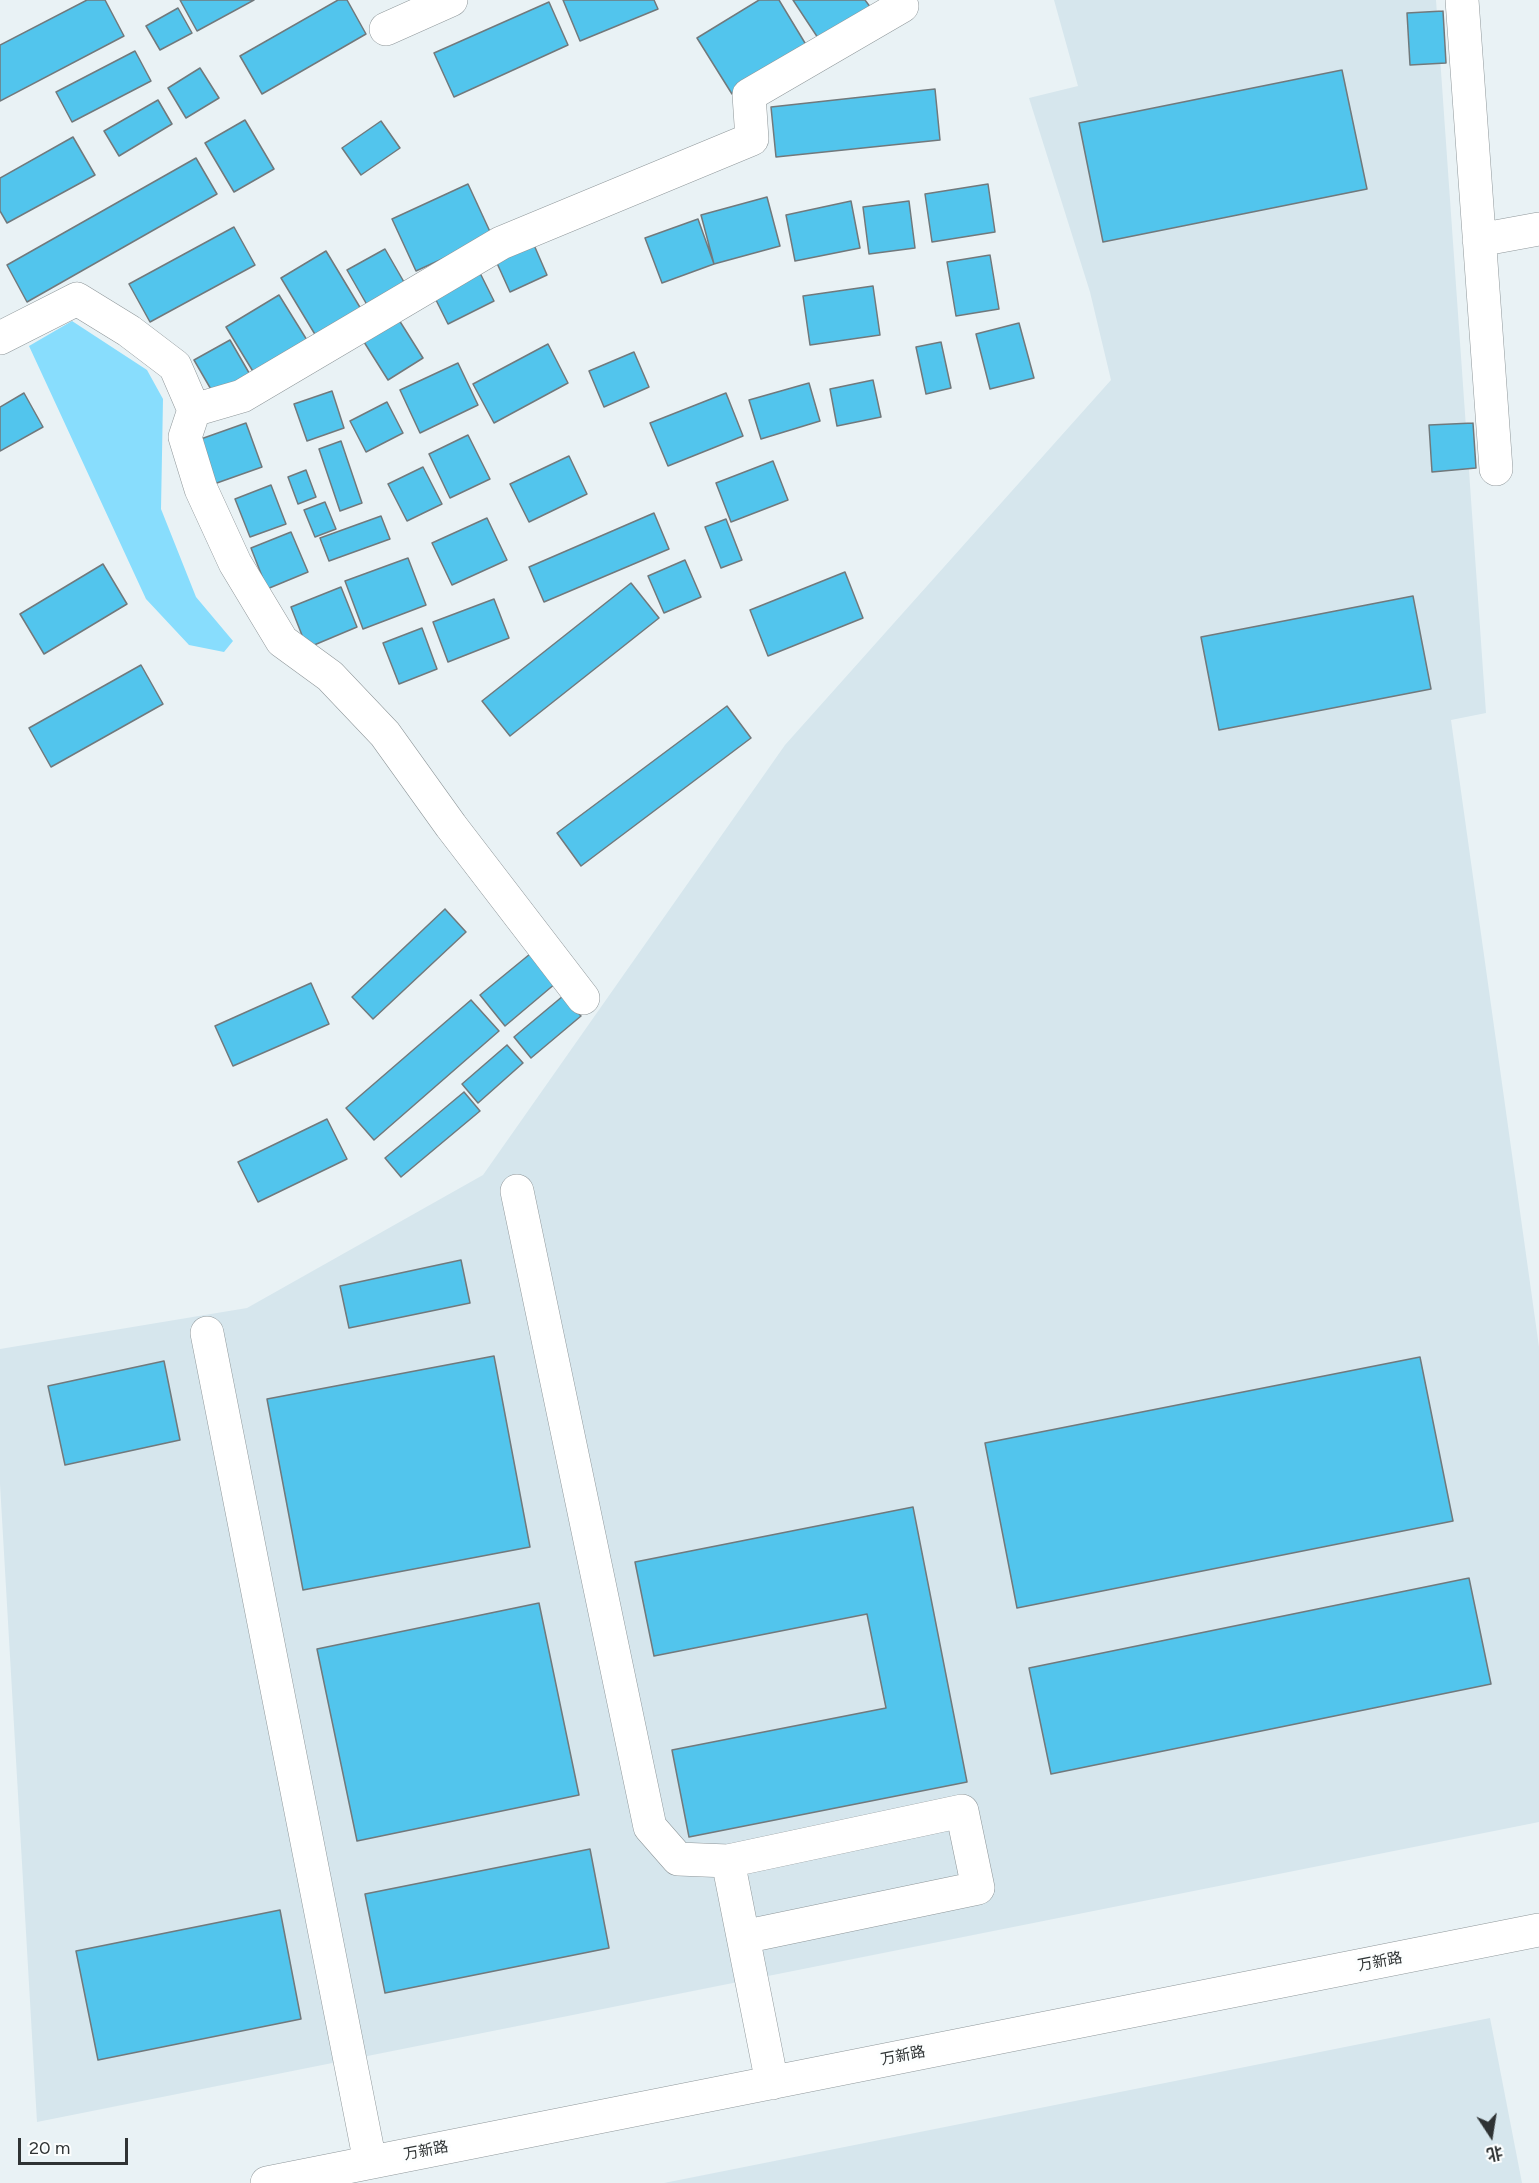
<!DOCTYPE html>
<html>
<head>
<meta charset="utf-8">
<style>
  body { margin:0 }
  #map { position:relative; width:1539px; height:2183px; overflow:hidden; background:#e9f2f5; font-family:Figtree,"Noto Sans SC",sans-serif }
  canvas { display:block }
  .north { position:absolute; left:1461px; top:2105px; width:60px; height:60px; -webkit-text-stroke:4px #fcfefe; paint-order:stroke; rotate:168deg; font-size:16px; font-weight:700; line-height:24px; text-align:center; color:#2f3334 }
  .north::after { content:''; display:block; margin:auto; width:21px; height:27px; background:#2f3334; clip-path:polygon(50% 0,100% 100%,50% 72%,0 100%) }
  .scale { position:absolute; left:18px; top:2138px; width:110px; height:27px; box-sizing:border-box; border:3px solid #2f3334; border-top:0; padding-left:8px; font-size:18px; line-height:21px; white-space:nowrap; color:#2f3334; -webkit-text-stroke:4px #fcfefe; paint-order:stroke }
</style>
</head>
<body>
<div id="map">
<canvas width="1539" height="2183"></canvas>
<div class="north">北</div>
<div class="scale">20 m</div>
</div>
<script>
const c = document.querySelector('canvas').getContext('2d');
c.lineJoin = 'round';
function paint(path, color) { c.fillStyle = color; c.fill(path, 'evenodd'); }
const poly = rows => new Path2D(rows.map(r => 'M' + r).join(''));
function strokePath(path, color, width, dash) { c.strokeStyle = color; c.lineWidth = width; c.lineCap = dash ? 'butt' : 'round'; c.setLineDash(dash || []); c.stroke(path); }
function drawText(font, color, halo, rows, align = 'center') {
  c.font = font + ' Figtree,"Noto Sans SC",sans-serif'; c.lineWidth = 6; c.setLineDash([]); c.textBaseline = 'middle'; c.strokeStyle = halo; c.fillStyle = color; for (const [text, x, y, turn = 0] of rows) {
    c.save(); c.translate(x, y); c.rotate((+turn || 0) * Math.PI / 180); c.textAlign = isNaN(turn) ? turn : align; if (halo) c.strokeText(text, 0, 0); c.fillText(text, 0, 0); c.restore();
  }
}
paint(poly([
  [1054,0,1436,0,1486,713,1451,720,1539,1347,1539,1822,37,2122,0,1484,0,1349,247,1308,483,1175,785,745,1111,380,1090,292,1029,98,1078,86],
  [1490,2018,1522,2183,664,2183,970,2122]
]), '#d6e6ed');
paint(poly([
  [72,321,147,370,163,399,161,509,196,597,233,641,224,652,189,645,146,599,29,346]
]), '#88ddfd');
const building = poly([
  [87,0,105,0,124,36,0,101,0,45,87,0],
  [180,0,254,0,197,31,180,0],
  [338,0,347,0,366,34,262,94,240,56,338,0],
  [563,0,654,0,658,9,580,41,563,0],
  [759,0,779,0,808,48,732,94,697,38,759,0],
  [793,0,865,0,871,8,820,41,793,0],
  [549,2,568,45,454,97,434,53,549,2],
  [178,8,192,33,160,50,146,26,178,8],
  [1443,11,1446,63,1410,65,1407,13,1443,11],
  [135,51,151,81,72,122,56,92,135,51],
  [200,68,219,98,186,118,168,88,200,68],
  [1342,70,1367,189,1103,242,1079,123,1342,70],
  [935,89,940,140,776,157,771,107,935,89],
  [158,100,172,124,119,156,104,131,158,100],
  [245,120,274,169,234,192,205,143,245,120],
  [381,121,400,148,361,175,342,148,381,121],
  [73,137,95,175,7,223,0,211,0,178,73,137],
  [196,158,217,194,27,302,7,265,196,158],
  [468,184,492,236,416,271,392,219,468,184],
  [988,184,995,232,932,242,925,194,988,184],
  [767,197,780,246,714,264,701,215,767,197],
  [851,201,860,248,795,261,786,215,851,201],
  [909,201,915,248,869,254,863,207,909,201],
  [698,219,714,264,662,283,645,238,698,219],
  [234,227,255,265,150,322,129,284,234,227],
  [534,245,547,275,510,292,496,261,534,245],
  [385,249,408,289,370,310,347,270,385,249],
  [326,251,361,309,316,336,281,278,326,251],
  [990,255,999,309,956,316,947,262,990,255],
  [479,271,494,301,448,324,433,294,479,271],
  [873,286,880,335,810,345,803,296,873,286],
  [279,295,310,345,257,378,226,327,279,295],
  [399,320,423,358,388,380,364,342,399,320],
  [1019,323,1034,378,990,389,976,334,1019,323],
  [230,340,252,378,216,398,194,360,230,340],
  [941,342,951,388,926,394,916,347,941,342],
  [548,344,568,383,494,423,473,384,548,344],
  [634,352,649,387,604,407,589,371,634,352],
  [458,363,478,405,420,433,400,390,458,363],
  [873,380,881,417,837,426,830,389,873,380],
  [809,383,820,421,761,439,749,400,809,383],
  [332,391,344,428,307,441,294,404,332,391],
  [24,393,43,427,0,451,0,407,24,393],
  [726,393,743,436,668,466,650,423,726,393],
  [387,402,403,433,366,452,350,421,387,402],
  [246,423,262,467,214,484,198,440,246,423],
  [1473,423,1476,468,1432,472,1429,425,1473,423],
  [468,435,490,479,450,498,429,454,468,435],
  [341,441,362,503,340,511,319,449,341,441],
  [569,456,587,494,529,522,510,484,569,456],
  [773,461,788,500,731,522,716,483,773,461],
  [423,467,442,504,407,521,388,484,423,467],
  [306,470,316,497,298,504,288,477,306,470],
  [271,485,286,524,250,537,235,499,271,485],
  [325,502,336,529,315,537,304,510,325,502],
  [654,513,669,549,544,602,529,567,654,513],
  [381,516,390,539,329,561,320,538,381,516],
  [487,518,507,560,452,585,432,543,487,518],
  [726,519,742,560,721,568,705,527,726,519],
  [291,532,308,572,267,589,251,548,291,532],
  [408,558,426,605,363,629,345,581,408,558],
  [685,560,701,597,664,613,648,576,685,560],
  [103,564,127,604,44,654,20,614,103,564],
  [845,572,863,618,768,656,750,610,845,572],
  [631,583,659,618,510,736,482,701,631,583],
  [341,587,357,627,307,648,291,607,341,587],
  [1413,596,1431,689,1219,730,1201,637,1413,596],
  [494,599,509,638,448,662,433,622,494,599],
  [422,628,437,669,399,684,383,643,422,628],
  [141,665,163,704,51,767,29,728,141,665],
  [727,706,751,738,581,866,557,833,727,706],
  [445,909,466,932,373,1019,352,997,445,909],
  [530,954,556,983,505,1026,480,995,530,954],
  [311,983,329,1024,233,1066,215,1026,311,983],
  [563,996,581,1016,531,1058,514,1037,563,996],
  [471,1000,499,1031,374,1140,346,1108,471,1000],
  [507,1045,523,1063,478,1103,462,1084,507,1045],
  [464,1092,480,1111,401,1177,385,1158,464,1092],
  [327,1119,347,1159,258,1202,238,1162,327,1119],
  [461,1260,470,1303,349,1328,340,1286,461,1260],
  [494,1356,530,1547,303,1590,267,1399,494,1356],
  [1420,1357,1453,1521,1017,1608,985,1443,1420,1357],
  [164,1361,180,1440,65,1465,48,1386,164,1361],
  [913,1507,967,1782,689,1837,672,1750,886,1708,867,1614,654,1656,635,1562,913,1507],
  [1469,1578,1491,1684,1051,1774,1029,1668,1469,1578],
  [539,1603,579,1795,357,1841,317,1649,539,1603],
  [590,1849,609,1948,385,1993,365,1894,590,1849],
  [280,1910,301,2019,98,2060,76,1951,280,1910]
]);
paint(building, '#52c5ed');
strokePath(building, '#71797c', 1.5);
const minor = poly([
  [1462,0,1496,469],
  [386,29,451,0],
  [1479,240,1539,229],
  [0,338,77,299,129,331,175,366,194,410,242,396,501,243,752,139,749,95,902,6,899,0],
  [194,410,185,437,201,489,235,563,282,641,330,676,385,734,451,826,583,998],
  [517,1191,650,1827,678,1859,728,1861,962,1811,978,1888,743,1937],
  [207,1333,370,2162],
  [728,1861,772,2083],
  [267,2183,1539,1930]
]);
strokePath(minor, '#8f979a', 34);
strokePath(minor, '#fff', 33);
drawText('15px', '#2f3334', '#fcfefe', [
  ["万新路",1380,1962,-11],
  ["万新路",903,2056,-11],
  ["万新路",426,2151,-11]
]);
</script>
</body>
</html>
